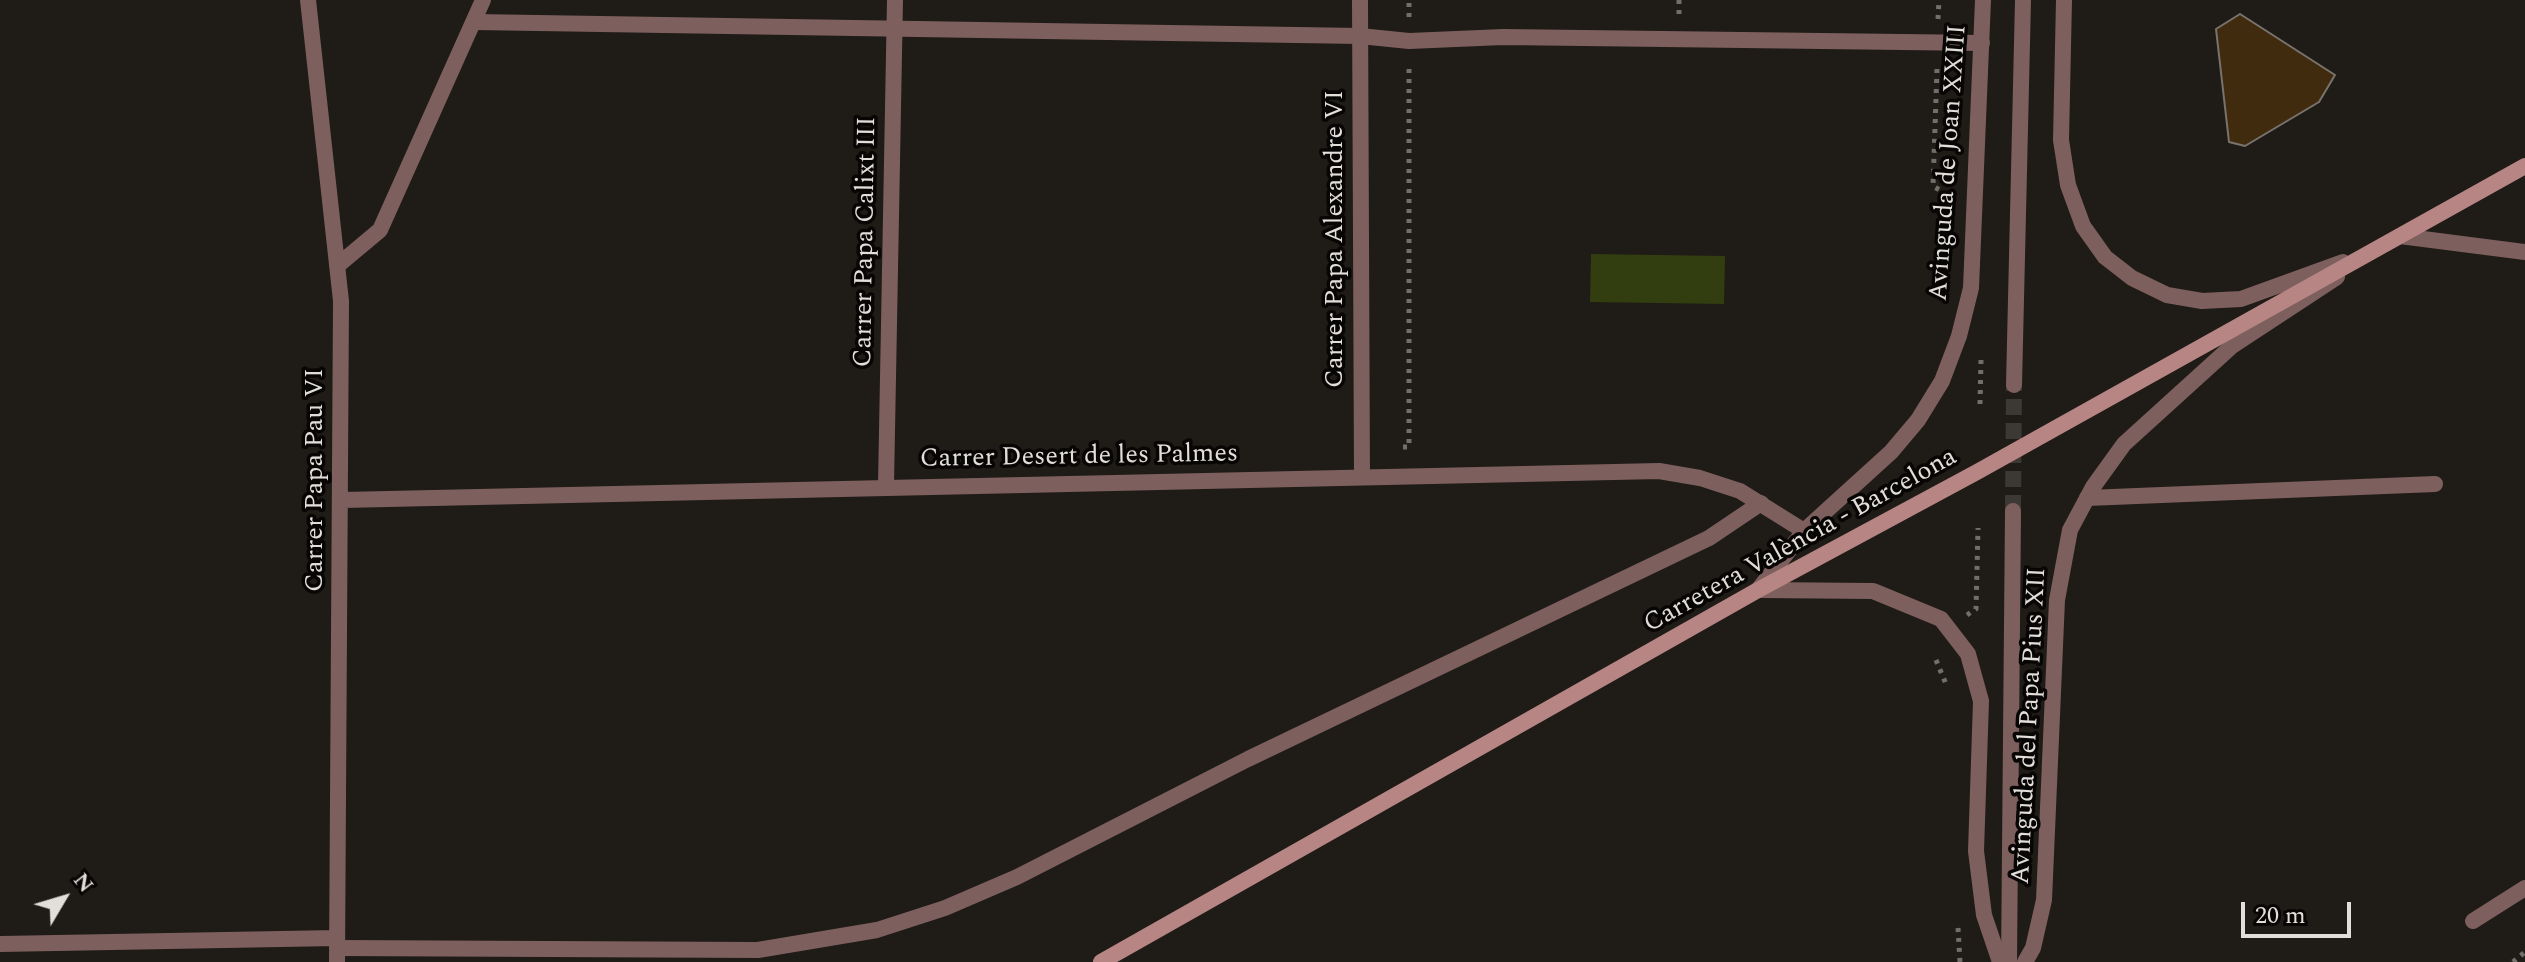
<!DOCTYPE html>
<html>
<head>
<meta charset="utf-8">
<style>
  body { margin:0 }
  #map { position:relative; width:2525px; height:962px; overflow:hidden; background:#1f1b16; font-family:Spectral,serif }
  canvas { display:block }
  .north { position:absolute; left:24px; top:858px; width:80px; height:80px; -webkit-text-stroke:6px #080605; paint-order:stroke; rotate:52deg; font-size:22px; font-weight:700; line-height:32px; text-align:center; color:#e2dfdb }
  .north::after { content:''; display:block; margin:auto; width:28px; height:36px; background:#e2dfdb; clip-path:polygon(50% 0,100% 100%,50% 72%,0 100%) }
  .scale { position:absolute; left:2241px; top:902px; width:110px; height:36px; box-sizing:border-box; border:4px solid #e2dfdb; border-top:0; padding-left:10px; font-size:24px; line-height:28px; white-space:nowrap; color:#e2dfdb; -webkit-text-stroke:6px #080605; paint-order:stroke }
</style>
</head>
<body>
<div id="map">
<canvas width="2525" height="962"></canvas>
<div class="north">N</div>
<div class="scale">20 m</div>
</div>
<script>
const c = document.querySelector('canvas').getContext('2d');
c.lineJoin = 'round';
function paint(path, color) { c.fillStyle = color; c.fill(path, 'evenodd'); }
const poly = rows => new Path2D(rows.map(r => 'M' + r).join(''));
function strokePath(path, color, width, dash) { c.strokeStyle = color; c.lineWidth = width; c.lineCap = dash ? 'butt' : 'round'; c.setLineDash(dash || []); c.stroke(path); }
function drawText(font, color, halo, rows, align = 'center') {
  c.font = font + ' Spectral,serif'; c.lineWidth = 7; c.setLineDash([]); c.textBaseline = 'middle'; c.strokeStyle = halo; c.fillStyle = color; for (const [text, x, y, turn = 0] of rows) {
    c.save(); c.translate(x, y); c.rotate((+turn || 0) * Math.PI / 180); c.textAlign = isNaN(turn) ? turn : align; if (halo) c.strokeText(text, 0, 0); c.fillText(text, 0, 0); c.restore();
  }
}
paint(poly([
  [1591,254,1725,256,1724,304,1590,302]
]), '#333e10');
const building = poly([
  [2240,14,2335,75,2319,102,2245,146,2229,142,2216,29,2240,14]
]);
paint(building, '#412b0f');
strokePath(building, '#79736d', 2);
strokePath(poly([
  [2013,511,2014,385]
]), '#3c3834', 16, [16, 8]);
strokePath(poly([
  [1679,14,1679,0],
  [1409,17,1409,0],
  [1938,19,1939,0],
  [1937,69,1933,186,1948,195],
  [1980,404,1981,360],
  [1403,447,1409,447,1409,67],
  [1967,615,1976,609,1978,528],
  [1936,660,1946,684],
  [1958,928,1960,962],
  [2513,962,2525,952]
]), '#726e69', 5, [4, 6]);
strokePath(poly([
  [2400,236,2525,252],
  [2087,498,2435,484],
  [337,948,758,950,877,930,945,908,1017,877,1248,759,1709,538,1761,503]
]), '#7d5f5e', 16);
strokePath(poly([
  [474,22,1360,36,1409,41,1503,37,1982,43]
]), '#7d5f5e', 16);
strokePath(poly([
  [308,0,341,301,337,962],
  [1360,0,1362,477],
  [2064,0,2061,140,2068,185,2083,226,2105,257,2132,278,2167,295,2202,301,2241,299,2343,262],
  [337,266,380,230,483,0],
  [886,485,895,0],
  [342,500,1659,471,1700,478,1740,491,1804,531],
  [1758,590,1804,531,1891,452,1918,420,1942,381,1959,336,1971,288,1983,0],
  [1758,590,1873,591,1941,619,1968,654,1981,701,1976,851,1984,915,2000,962],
  [2473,921,2525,888],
  [0,944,337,938],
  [2025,962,2033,948,2044,900,2057,600,2070,530,2093,487,2124,444,2232,346,2337,277]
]), '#7d5f5e', 16);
strokePath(poly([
  [2014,385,2023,0],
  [2009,962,2013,511]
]), '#7d5f5e', 16);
strokePath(poly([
  [1101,962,1758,590,1977,472,2525,166]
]), '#b68584', 16);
drawText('26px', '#e2dfdb', '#080605', [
  ["Avinguda de Joan XXIII",1950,163,-86],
  ["Carrer Papa Alexandre VI",1337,239,-90],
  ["Carrer Papa Calixt III",867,242,-89],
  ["Carrer Desert de les Palmes",1079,458,-1],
  ["Carrer Papa Pau VI",317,480,-90],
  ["Carretera València - Barcelona",1801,542,-29],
  ["Avinguda del Papa Pius XII",2031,726,-87]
]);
</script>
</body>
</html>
